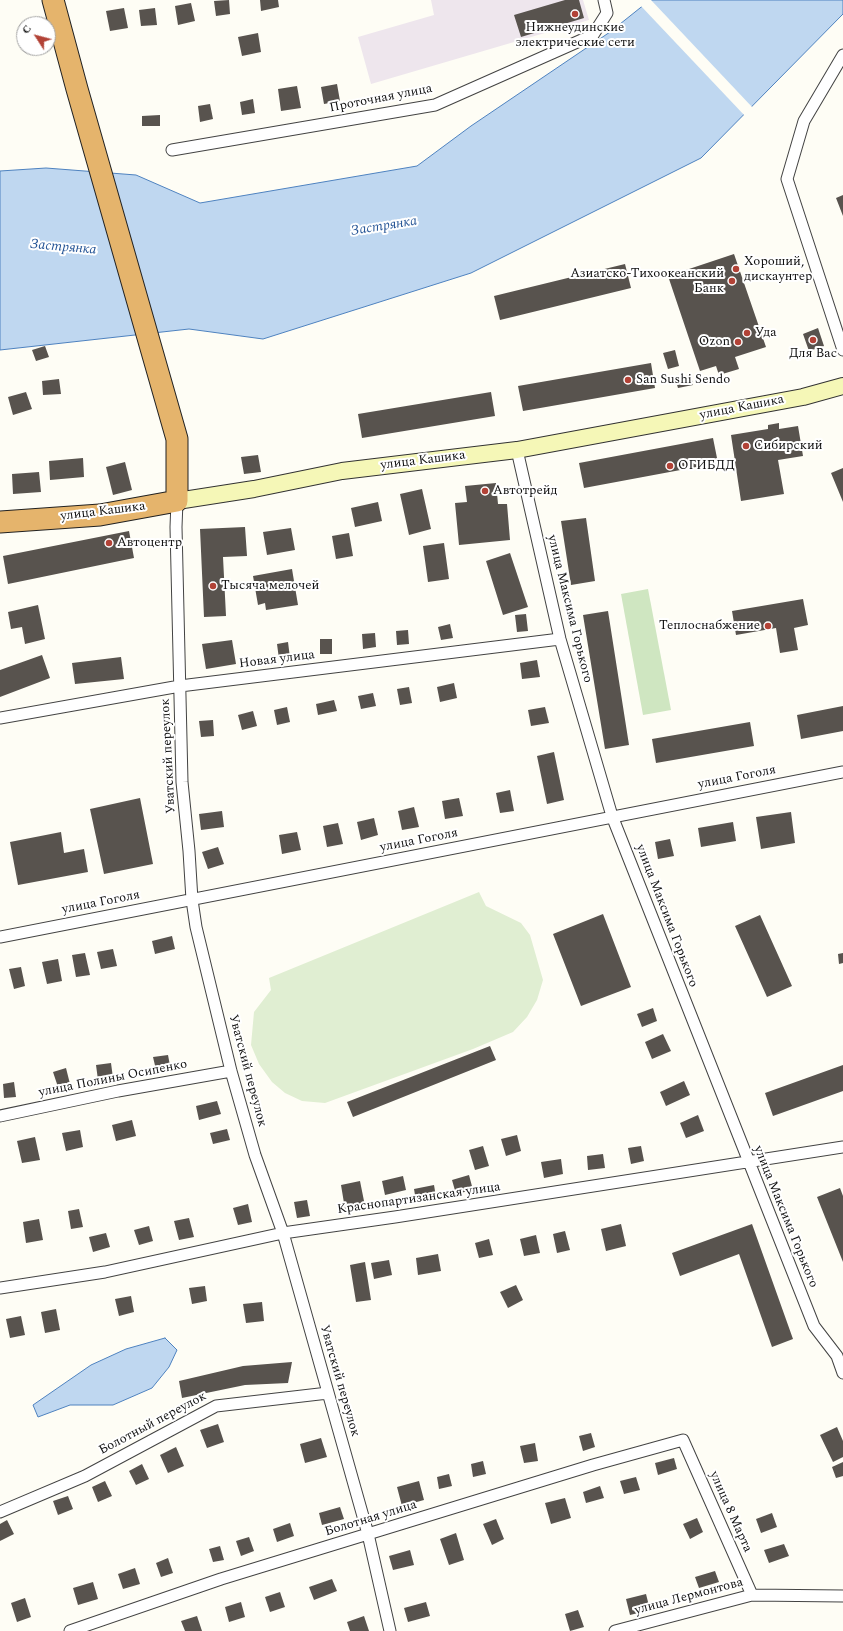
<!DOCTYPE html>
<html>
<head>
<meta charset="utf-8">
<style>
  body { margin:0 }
  #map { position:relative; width:843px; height:1631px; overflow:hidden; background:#fefdf5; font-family:Spectral,serif }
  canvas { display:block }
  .north { position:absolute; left:16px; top:16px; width:40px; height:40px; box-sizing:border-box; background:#fff; border:1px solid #9f9f9f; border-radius:50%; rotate:306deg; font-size:11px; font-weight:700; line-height:16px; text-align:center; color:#101010 }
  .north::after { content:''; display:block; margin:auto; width:14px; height:18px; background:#b24236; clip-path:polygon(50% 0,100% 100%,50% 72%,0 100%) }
</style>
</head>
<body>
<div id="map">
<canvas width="843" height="1631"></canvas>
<div class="north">С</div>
</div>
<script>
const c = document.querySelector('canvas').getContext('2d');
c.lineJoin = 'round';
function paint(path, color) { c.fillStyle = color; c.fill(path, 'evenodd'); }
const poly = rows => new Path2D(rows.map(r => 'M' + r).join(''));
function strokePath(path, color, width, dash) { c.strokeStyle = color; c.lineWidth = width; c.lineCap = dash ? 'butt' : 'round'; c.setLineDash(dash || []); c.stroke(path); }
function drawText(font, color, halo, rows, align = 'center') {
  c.font = font + ' Spectral,serif'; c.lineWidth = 4; c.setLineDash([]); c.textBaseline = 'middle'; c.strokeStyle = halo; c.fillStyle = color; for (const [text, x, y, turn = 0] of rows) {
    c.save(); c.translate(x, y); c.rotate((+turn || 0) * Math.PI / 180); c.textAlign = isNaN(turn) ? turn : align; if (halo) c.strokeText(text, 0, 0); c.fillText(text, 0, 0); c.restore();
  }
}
paint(poly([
  [431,0,583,0,589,20,371,84,358,37,434,15]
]), '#eee6ed');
paint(poly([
  [648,589,671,710,643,715,621,594]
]), '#cfe6c1');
paint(poly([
  [479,892,486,906,521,923,530,935,543,980,537,1000,527,1017,513,1032,473,1049,325,1103,302,1101,285,1093,272,1082,259,1064,251,1045,254,1012,271,990,269,978]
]), '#e0eed2');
const water = poly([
  [650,0,843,0,843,14,701,158,471,273,263,339,189,329,0,350,0,171,46,168,136,175,200,203,417,166,471,126,610,32,650,0],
  [165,1338,177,1350,169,1367,152,1388,113,1405,70,1405,38,1417,33,1405,91,1365,126,1349,165,1338]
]);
paint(water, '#bfd7f0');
strokePath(water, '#4e82bf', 1);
paint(poly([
  [646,0,651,0,753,108,745,116,640,5]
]), '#fefdf5');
paint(poly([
  [229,0,230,14,216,16,214,1],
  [260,0,278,0,279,7,261,11],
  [565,0,579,0,584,18,521,37,514,15],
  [191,3,195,21,178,25,175,6],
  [124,8,128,28,110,31,106,11],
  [155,8,157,25,141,26,139,10],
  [258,33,261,52,242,56,238,37],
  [337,84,340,101,324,104,321,87],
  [297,86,301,108,281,111,278,89],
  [253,99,255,113,242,115,240,102],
  [210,104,213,119,200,122,198,106],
  [160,115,160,126,142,126,142,116],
  [843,195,843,216,836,198],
  [734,254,766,347,735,357,739,369,719,375,716,366,700,371,668,276],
  [625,264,631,288,500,320,494,296],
  [818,328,824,346,809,351,803,334],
  [45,346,49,357,36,361,32,350],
  [675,350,679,366,668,369,663,353],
  [651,363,655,388,523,411,518,386],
  [691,375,693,385,678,388,675,378],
  [59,379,61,394,43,395,42,381],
  [26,392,32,409,13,415,8,397],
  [491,392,495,416,362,438,358,414],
  [779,423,779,429,798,426,803,456,778,460,784,494,741,501,731,435,768,429,768,425],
  [713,438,718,463,584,488,579,463],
  [258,455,261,472,244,474,241,457],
  [83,458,84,477,50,480,49,461],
  [125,462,132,490,113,495,106,467],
  [843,468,843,502,831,473],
  [39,472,41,492,13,494,12,474],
  [496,483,498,504,507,504,510,540,459,545,455,503,467,502,465,486],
  [422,489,431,529,409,535,400,494],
  [378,502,382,521,355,527,351,508],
  [586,518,595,581,571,585,561,521],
  [245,527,247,556,223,557,226,616,204,617,200,529],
  [291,528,295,550,267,555,263,532],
  [129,531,134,558,8,584,3,556],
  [349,533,353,556,336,559,332,536],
  [444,543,449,579,428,582,423,546],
  [510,553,528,607,503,615,486,561],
  [292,569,298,605,266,610,265,603,258,605,253,576],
  [803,599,808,625,794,628,798,650,780,653,776,628,736,635,732,611],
  [38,605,45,639,25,644,22,627,11,629,8,612],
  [608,611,629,745,605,749,583,615],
  [526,614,528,631,517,632,515,615],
  [450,624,453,638,441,640,438,627],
  [408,630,409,644,397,645,396,631],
  [375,633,376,647,363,649,362,634],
  [320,639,332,639,332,654,320,654],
  [232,640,236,664,206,669,202,644],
  [288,642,290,658,279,659,277,644],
  [42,655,50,678,0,697,0,670],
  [121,657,124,679,75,684,72,663],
  [537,660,540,677,522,679,520,663],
  [454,683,457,698,440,702,437,687],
  [409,687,412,703,400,705,397,689],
  [373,693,376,706,361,709,358,696],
  [334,700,337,711,318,715,316,704],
  [843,706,843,731,801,739,797,715],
  [287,707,290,722,277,725,274,710],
  [545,707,549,723,531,726,528,710],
  [253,711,257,726,242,730,238,715],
  [213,720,214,736,201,737,199,721],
  [750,722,754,746,656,763,652,739],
  [554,752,564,800,547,804,537,756],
  [510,790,514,811,500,813,496,793],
  [140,798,153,864,104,874,90,809],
  [459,798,463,816,445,819,442,801],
  [414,807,419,827,402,830,398,811],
  [222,811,224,827,201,830,199,814],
  [791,812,795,843,761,849,756,817],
  [374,818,378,835,361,840,357,822],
  [733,822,736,841,701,847,698,828],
  [338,823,343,844,327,847,323,826],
  [61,832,64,853,84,849,88,872,18,885,10,842],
  [297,832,301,850,282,854,279,835],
  [670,839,674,856,658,859,655,842],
  [218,847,224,864,208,869,202,852],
  [603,914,631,987,581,1006,553,934],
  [760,915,792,986,767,997,735,926],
  [172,936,175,949,155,954,152,941],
  [113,949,117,966,101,969,97,952],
  [85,953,90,975,76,977,72,955],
  [843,953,843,963,839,964,838,954],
  [58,959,62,981,47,984,42,962],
  [21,967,25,986,14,989,9,969],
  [653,1008,657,1021,642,1027,637,1014],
  [663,1034,671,1051,652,1059,645,1042],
  [490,1046,496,1060,353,1117,347,1102],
  [168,1055,171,1071,157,1074,153,1057],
  [111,1063,113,1078,98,1080,96,1065],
  [843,1065,843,1091,773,1116,765,1093],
  [66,1068,70,1084,58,1087,53,1072],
  [684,1081,690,1095,666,1106,660,1092],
  [14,1082,16,1097,4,1098,3,1084],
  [217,1101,221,1114,199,1120,196,1106],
  [698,1115,704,1131,686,1138,680,1123],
  [132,1120,136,1136,116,1141,112,1125],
  [227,1129,230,1140,213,1144,210,1133],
  [80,1130,83,1147,66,1151,62,1133],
  [517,1135,521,1151,506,1156,501,1139],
  [35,1137,40,1160,22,1163,17,1141],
  [483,1146,489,1166,475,1170,469,1150],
  [641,1146,644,1161,631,1164,628,1148],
  [603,1154,605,1168,588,1170,587,1156],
  [561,1159,563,1174,544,1178,541,1162],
  [469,1175,473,1190,456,1194,452,1180],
  [403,1176,406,1190,385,1195,382,1181],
  [360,1181,365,1206,345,1209,341,1185],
  [434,1185,436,1197,416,1201,414,1189],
  [840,1188,843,1196,843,1262,817,1197],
  [307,1200,310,1216,297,1218,294,1202],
  [248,1204,252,1222,238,1225,233,1208],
  [79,1209,83,1227,71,1229,68,1211],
  [189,1218,194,1237,179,1240,174,1221],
  [39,1219,43,1240,26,1243,23,1222],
  [621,1224,626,1246,606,1251,601,1229],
  [752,1224,793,1339,772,1347,739,1254,680,1276,672,1253],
  [149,1226,153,1241,139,1245,134,1230],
  [565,1231,570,1250,557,1253,553,1234],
  [106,1233,110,1247,93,1252,89,1237],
  [536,1235,540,1253,524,1256,520,1239],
  [489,1239,493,1255,479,1258,475,1243],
  [438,1254,441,1271,418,1275,416,1258],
  [389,1260,392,1275,374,1279,371,1263],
  [365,1262,371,1300,356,1302,350,1265],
  [516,1285,523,1300,508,1308,500,1292],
  [205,1286,207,1301,192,1304,189,1288],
  [131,1296,134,1312,119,1316,115,1299],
  [262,1302,264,1321,246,1323,243,1304],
  [56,1309,60,1330,45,1333,41,1312],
  [21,1316,25,1335,10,1338,6,1319],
  [292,1362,288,1383,245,1385,182,1398,179,1381,243,1366],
  [218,1424,224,1442,207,1448,200,1430],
  [837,1427,843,1441,843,1457,833,1462,820,1435],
  [591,1433,595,1447,583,1451,579,1436],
  [321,1438,327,1457,305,1463,300,1444],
  [535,1443,538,1461,524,1463,520,1446],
  [176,1447,184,1466,168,1473,160,1455],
  [674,1458,677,1469,658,1475,655,1463],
  [483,1461,486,1474,473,1477,471,1464],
  [843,1462,843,1476,836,1478,832,1467],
  [142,1464,149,1479,136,1485,129,1471],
  [449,1474,452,1486,439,1489,437,1477],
  [636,1477,640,1490,624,1494,620,1481],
  [105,1481,112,1496,98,1502,92,1487],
  [419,1481,424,1500,402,1506,397,1487],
  [600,1486,604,1498,586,1503,583,1492],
  [68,1496,73,1509,58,1515,53,1501],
  [565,1498,571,1518,551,1524,545,1503],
  [340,1507,344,1519,322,1525,319,1513],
  [772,1513,777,1527,761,1533,756,1519],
  [697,1518,703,1532,690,1539,683,1524],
  [496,1519,504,1539,492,1545,483,1524],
  [7,1520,14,1534,0,1541,0,1524],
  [290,1523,294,1536,277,1542,273,1529],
  [456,1533,464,1560,449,1565,440,1539],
  [249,1537,254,1551,241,1556,236,1541],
  [784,1544,789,1556,769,1563,764,1550],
  [220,1546,224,1560,213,1562,209,1549],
  [410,1550,414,1565,393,1570,389,1556],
  [168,1558,173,1573,161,1577,156,1563],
  [135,1568,140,1584,123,1589,118,1574],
  [715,1571,719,1582,699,1588,695,1577],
  [332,1579,337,1591,314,1600,309,1587],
  [93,1582,98,1599,78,1605,73,1588],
  [280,1592,285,1607,270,1612,265,1597],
  [646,1594,650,1610,630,1615,626,1599],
  [25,1598,31,1617,17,1622,11,1603],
  [241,1602,245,1617,229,1622,225,1607],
  [426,1602,430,1616,408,1622,404,1608],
  [578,1610,584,1627,570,1631,565,1614],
  [197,1616,202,1631,185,1631,181,1621],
  [364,1616,369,1631,350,1631,347,1622]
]), '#58534e');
const street = poly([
  [843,55,804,121,787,179,843,350],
  [172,150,435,105,593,35,607,13,604,0],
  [517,450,560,639,612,816,814,1326,837,1356,843,1373],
  [177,501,176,527,182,782,189,851,192,900,196,927,231,1071,255,1155,283,1233,368,1534,390,1631],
  [0,718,180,686,560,639],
  [0,937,843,772],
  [0,1116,118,1091,231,1071],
  [0,1288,105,1272,283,1233,395,1217,843,1147],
  [0,1512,85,1476,216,1406,328,1393],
  [70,1631,221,1579,593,1465,683,1440,752,1595],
  [615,1631,752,1595,843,1596]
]);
const secondary = poly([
  [177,501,254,489,342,471,517,450,803,397,843,386]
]);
const highway = poly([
  [0,522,100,515,177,501,177,439,77,89,53,0]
]);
strokePath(street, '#434343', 13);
strokePath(secondary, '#323232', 18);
strokePath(highway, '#212121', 23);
strokePath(street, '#fff', 11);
strokePath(secondary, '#f5f7b7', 16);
strokePath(highway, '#e5b46c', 21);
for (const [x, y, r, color] of [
  [575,14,4,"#b24236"],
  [736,269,4,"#b24236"],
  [732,281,4,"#b24236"],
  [747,333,4,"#b24236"],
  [813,340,4,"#b24236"],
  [738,342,4,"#b24236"],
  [628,380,4,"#b24236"],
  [746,446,4,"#b24236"],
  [670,466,4,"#b24236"],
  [485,491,4,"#b24236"],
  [109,543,4,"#b24236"],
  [213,586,4,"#b24236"],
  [768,626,4,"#b24236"]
]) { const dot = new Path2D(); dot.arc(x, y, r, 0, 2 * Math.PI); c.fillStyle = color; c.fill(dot); strokePath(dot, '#fff', 1.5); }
drawText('13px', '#101010', '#fff', [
  ["Нижнеудинские",575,28,"center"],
  ["электрические сети",575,43,"center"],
  ["Хороший,",744,262],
  ["дискаунтер",744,277],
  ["Азиатско-Тихоокеанский",724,274,"right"],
  ["Банк",724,289,"right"],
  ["Уда",755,333],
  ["Ozon",730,342,"right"],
  ["Для Вас",813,354,"center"],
  ["San Sushi Sendo",636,380],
  ["Сибирский",754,446],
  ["ОГИБДД",678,466],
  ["Автотрейд",493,491],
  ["Автоцентр",117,543],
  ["Тысяча мелочей",221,586],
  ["Теплоснабжение",760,626,"right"]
], 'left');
drawText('13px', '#101010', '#fff', [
  ["Проточная улица",381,99,-11],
  ["улица Кашика",742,408,-11],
  ["улица Кашика",423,461,-7],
  ["улица Кашика",103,512,-7],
  ["улица Максима Горького",569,609,76],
  ["Новая улица",277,660,-7],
  ["Уватский переулок",169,756,-93],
  ["улица Гоголя",737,778,-11],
  ["улица Гоголя",419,841,-11],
  ["улица Гоголя",101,903,-11],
  ["улица Максима Горького",666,916,69],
  ["Уватский переулок",247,1071,75],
  ["улица Полины Осипенко",113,1079,-11],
  ["Краснопартизанская улица",419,1199,-8],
  ["улица Максима Горького",785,1217,68],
  ["Уватский переулок",339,1381,74],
  ["Болотный переулок",153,1424,-28],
  ["улица 8 Марта",730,1512,66],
  ["Болотная улица",371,1519,-17],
  ["улица Лермонтова",689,1597,-15]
]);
drawText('italic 14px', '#265596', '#fff', [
  ["Застрянка",384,227,-9],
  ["Застрянка",63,248,5]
]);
</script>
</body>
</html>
